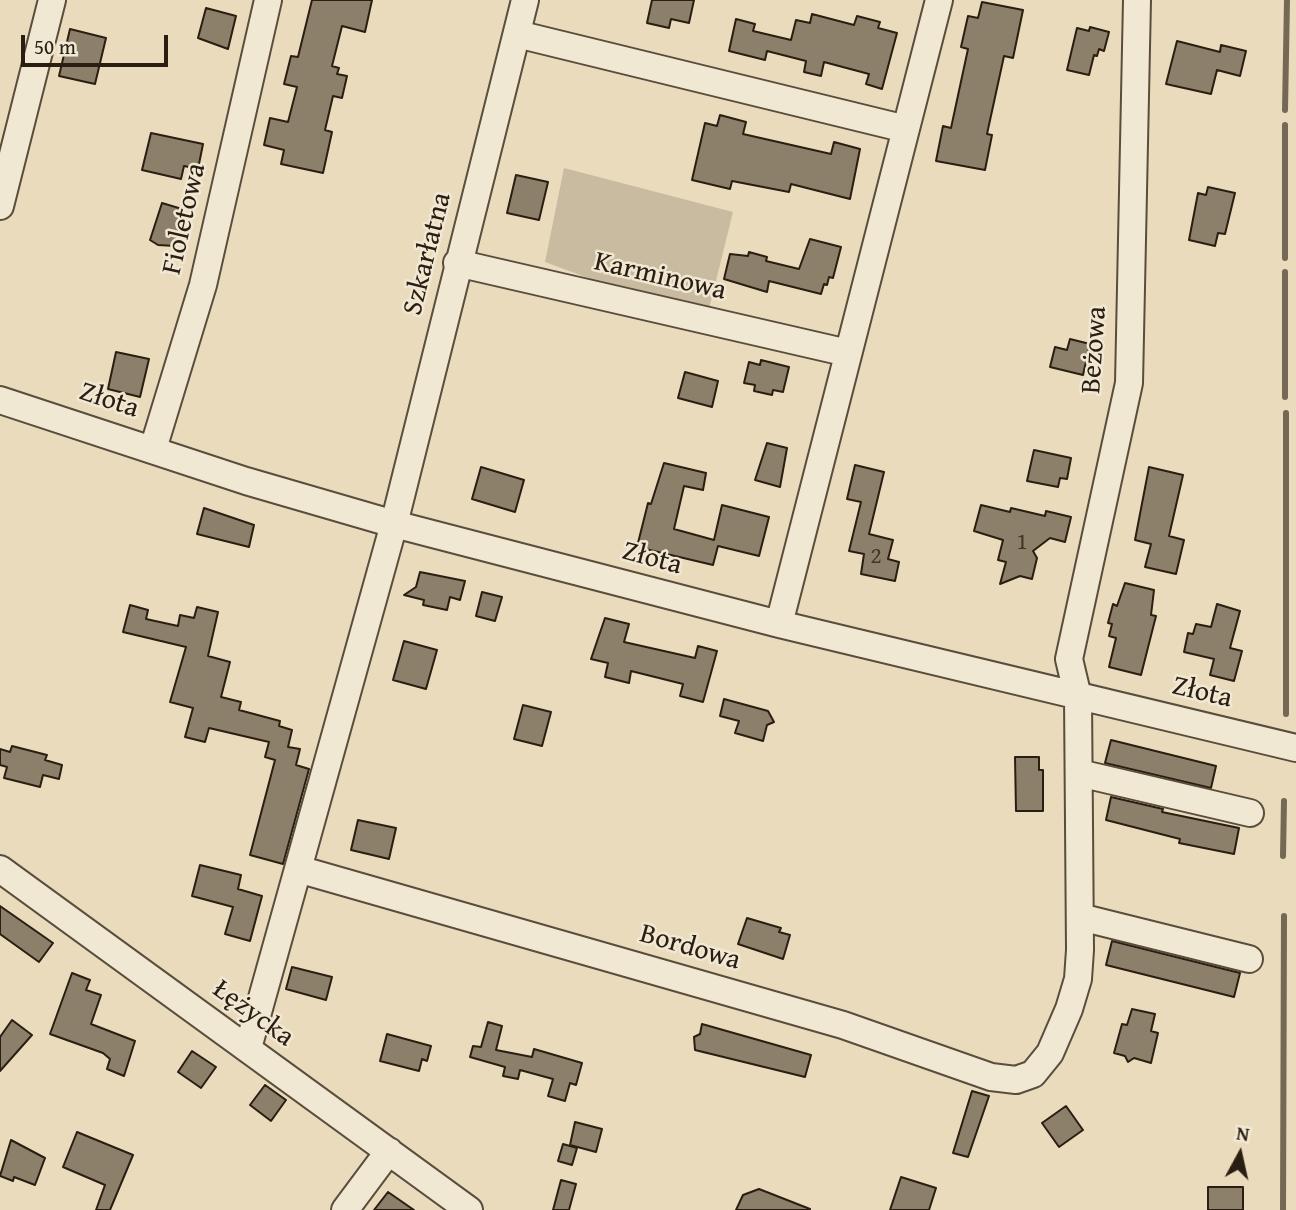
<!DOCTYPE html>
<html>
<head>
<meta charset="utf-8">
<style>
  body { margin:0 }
  #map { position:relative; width:1296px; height:1210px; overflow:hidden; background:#eadbbd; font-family:"Gentium Book Plus",serif }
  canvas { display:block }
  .north { position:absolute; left:1205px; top:1119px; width:70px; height:70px; -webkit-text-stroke:5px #f1e8d4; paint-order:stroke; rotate:8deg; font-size:19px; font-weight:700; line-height:28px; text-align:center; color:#291e11 }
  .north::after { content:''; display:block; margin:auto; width:24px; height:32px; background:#291e11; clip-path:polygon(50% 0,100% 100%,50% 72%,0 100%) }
  .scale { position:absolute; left:21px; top:35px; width:147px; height:32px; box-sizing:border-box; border:4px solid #291e11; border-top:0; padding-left:9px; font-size:21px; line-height:24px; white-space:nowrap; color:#291e11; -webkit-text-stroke:5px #f1e8d4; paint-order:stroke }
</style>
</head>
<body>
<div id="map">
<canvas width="1296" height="1210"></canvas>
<div class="north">N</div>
<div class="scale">50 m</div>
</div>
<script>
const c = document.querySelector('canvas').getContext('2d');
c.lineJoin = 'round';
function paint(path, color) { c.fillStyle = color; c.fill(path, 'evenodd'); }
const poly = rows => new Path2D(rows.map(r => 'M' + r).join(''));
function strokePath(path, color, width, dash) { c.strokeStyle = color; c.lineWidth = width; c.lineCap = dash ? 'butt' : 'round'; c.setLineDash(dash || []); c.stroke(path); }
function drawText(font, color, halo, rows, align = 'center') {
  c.font = font + ' "Gentium Book Plus",serif'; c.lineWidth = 5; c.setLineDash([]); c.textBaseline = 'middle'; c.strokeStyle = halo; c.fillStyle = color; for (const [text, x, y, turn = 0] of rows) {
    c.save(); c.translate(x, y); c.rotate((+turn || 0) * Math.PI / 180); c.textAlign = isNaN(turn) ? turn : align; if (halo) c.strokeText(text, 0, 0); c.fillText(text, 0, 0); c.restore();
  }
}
paint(poly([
  [564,168,733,212,707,317,672,309,545,262]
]), '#c9bba0');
strokePath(poly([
  [1285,110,1287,0],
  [1285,125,1285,258],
  [1285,272,1285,397],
  [1286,714,1286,413],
  [1283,856,1284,801],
  [1283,1210,1284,916]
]), '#756955', 6);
const building = poly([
  [312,0,372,0,365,32,342,26,332,66,339,68,337,74,347,76,342,98,333,96,325,130,332,132,323,173,281,164,284,150,264,145,270,118,288,122,297,87,284,84,291,56,298,57,312,0],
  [652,0,694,0,689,23,671,19,669,28,647,23,652,0],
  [982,2,1023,10,1013,58,1004,56,987,134,992,135,985,170,936,161,943,126,951,128,968,49,961,47,968,16,978,18,982,2],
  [206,8,236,16,228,49,198,38,206,8],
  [812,14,854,25,857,16,880,22,878,28,897,33,882,89,866,84,869,74,824,62,821,76,804,72,806,61,767,51,765,60,729,51,736,19,755,24,753,31,791,40,796,20,810,23,812,14],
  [1090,27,1109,32,1104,51,1099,49,1097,56,1094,55,1089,75,1067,70,1077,28,1089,31,1090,27],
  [70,29,106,38,95,84,59,76,70,29],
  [1177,41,1220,52,1221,45,1246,51,1240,76,1217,70,1211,94,1166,84,1177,41],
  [720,115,746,122,743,134,831,154,834,142,860,149,850,199,791,184,789,192,732,181,730,189,692,180,705,123,717,126,720,115],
  [151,133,203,144,198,169,184,166,181,179,142,170,151,133],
  [516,175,548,182,539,220,507,213,516,175],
  [1208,187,1235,193,1225,234,1218,233,1215,246,1189,240,1198,193,1206,195,1208,187],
  [162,203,182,209,175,246,158,245,150,240,162,203],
  [810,239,841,247,833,278,829,277,827,285,824,284,821,294,769,281,767,292,724,279,730,254,748,256,749,252,767,257,766,261,799,269,810,239],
  [1070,339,1090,344,1083,375,1050,367,1055,347,1067,350,1070,339],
  [116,352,149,359,140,397,108,389,116,352],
  [761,360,789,367,783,392,773,390,772,395,754,391,755,385,744,383,749,362,760,365,761,360],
  [685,372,718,381,712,407,678,398,685,372],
  [767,443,787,448,780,487,755,480,767,443],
  [1034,450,1071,458,1067,479,1060,478,1058,487,1027,481,1034,450],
  [664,463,706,473,703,490,684,486,674,529,714,540,722,505,769,517,759,556,718,546,713,565,637,547,648,503,651,504,664,463],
  [855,465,884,472,869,534,893,540,888,559,899,562,895,581,861,574,864,554,849,551,861,502,847,499,855,465],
  [481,467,524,480,515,512,472,499,481,467],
  [1149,467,1183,475,1169,536,1184,540,1176,574,1145,567,1151,544,1135,540,1149,467],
  [981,505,1010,512,1011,508,1045,516,1046,511,1071,517,1065,542,1050,538,1033,551,1037,558,1032,579,1020,576,1000,584,1006,562,998,560,1003,540,974,531,981,505],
  [204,508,254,525,249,547,197,534,204,508],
  [420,572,465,581,460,600,450,597,447,610,423,605,424,600,404,595,416,587,420,572],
  [1125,583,1154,590,1151,615,1156,616,1141,675,1109,667,1116,638,1109,636,1112,624,1108,623,1113,604,1117,606,1125,583],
  [482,592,502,597,495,621,476,616,482,592],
  [1217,604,1240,611,1230,648,1242,651,1234,681,1210,675,1214,659,1184,652,1188,633,1193,634,1196,624,1211,627,1217,604],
  [130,605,148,610,146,619,178,626,180,615,194,618,197,607,218,612,208,656,230,662,221,697,241,702,239,710,280,721,279,726,292,730,288,747,300,749,296,765,309,769,283,864,250,855,275,760,265,757,269,742,209,728,205,742,185,737,193,708,170,702,186,647,123,632,130,605],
  [605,618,629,624,624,642,695,658,698,646,717,651,703,702,680,696,683,684,631,671,629,683,605,677,608,663,591,659,605,618],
  [404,641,437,650,426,689,393,680,404,641],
  [724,699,768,711,774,722,767,725,763,741,735,733,739,721,720,716,724,699],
  [523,705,551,712,542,746,514,739,523,705],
  [1111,740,1216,766,1211,788,1105,763,1111,740],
  [12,746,47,755,45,760,62,765,59,779,43,775,40,787,4,778,7,767,0,765,0,749,10,752,12,746],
  [1015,757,1039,757,1039,770,1043,770,1043,811,1016,811,1015,757],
  [1111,797,1163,809,1162,812,1239,828,1234,854,1179,843,1180,839,1106,820,1111,797],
  [358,820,396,828,389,859,351,850,358,820],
  [200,865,241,875,238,889,262,896,250,941,225,934,233,907,192,896,200,865],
  [0,906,53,943,39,962,0,934,0,906],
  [747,918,781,928,779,932,790,935,783,959,738,944,747,918],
  [1112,941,1240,973,1234,997,1106,965,1112,941],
  [292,967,332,977,326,1000,286,989,292,967],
  [72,973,90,980,86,990,101,995,91,1024,135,1041,124,1076,107,1069,110,1059,103,1053,50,1034,72,973],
  [1132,1009,1155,1014,1151,1031,1158,1033,1151,1063,1134,1058,1128,1062,1125,1056,1114,1053,1122,1024,1127,1025,1132,1009],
  [12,1020,32,1035,0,1071,0,1037,12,1020],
  [488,1022,502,1026,496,1050,532,1057,534,1049,582,1063,576,1085,570,1083,565,1101,548,1096,553,1079,520,1070,518,1079,503,1076,505,1067,470,1057,473,1046,481,1047,488,1022],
  [702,1024,811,1055,805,1077,695,1050,694,1037,700,1034,702,1024],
  [387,1034,431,1046,427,1061,422,1059,419,1071,380,1061,387,1034],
  [192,1051,216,1067,201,1088,178,1072,192,1051],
  [265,1085,286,1100,271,1121,250,1105,265,1085],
  [972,1091,989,1096,968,1157,953,1153,972,1091],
  [1066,1106,1083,1130,1059,1147,1042,1123,1066,1106],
  [575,1122,602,1129,596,1152,570,1145,575,1122],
  [77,1132,133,1155,110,1210,96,1210,105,1185,63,1167,77,1132],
  [11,1140,45,1158,35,1185,14,1177,13,1181,0,1176,11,1140],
  [563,1144,577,1148,572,1165,558,1161,563,1144],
  [901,1177,936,1188,929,1210,890,1210,901,1177],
  [561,1180,576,1184,569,1210,553,1210,561,1180],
  [1208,1187,1243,1187,1243,1210,1208,1210,1208,1187],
  [759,1189,810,1209,810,1210,736,1210,743,1195,759,1189],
  [388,1192,414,1210,374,1210,388,1192]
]);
paint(building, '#8d806a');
strokePath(building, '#291e11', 2);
const minor = poly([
  [525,0,394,524,298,869,843,1025,991,1077,1016,1080,1033,1074,1050,1053,1069,1009,1078,979,1080,950,1078,697,1069,659,1129,383,1137,0],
  [517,34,906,129],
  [0,206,52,0],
  [457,263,848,353],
  [0,400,246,481,394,524,779,624,1296,748],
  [153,449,203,285,268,0],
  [779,624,939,0],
  [1079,773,1250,813],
  [0,869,469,1210],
  [1080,917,1249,959],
  [248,1048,298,869],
  [345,1210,389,1151]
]);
strokePath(minor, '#594d3c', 30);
strokePath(minor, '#f1e8d4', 26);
drawText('24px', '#423627', null, [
  ["1",1022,543],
  ["2",876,557]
]);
drawText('28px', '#291e11', '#f1e8d4', [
  ["Fioletowa",185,219,-77],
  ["Szkarłatna",428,254,-76],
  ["Karminowa",660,277,13],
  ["Beżowa",1095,350,-86],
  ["Złota",109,401,18],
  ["Złota",652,559,15],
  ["Złota",1202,693,13],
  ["Bordowa",690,948,16],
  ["Łężycka",253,1014,36]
]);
</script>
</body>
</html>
